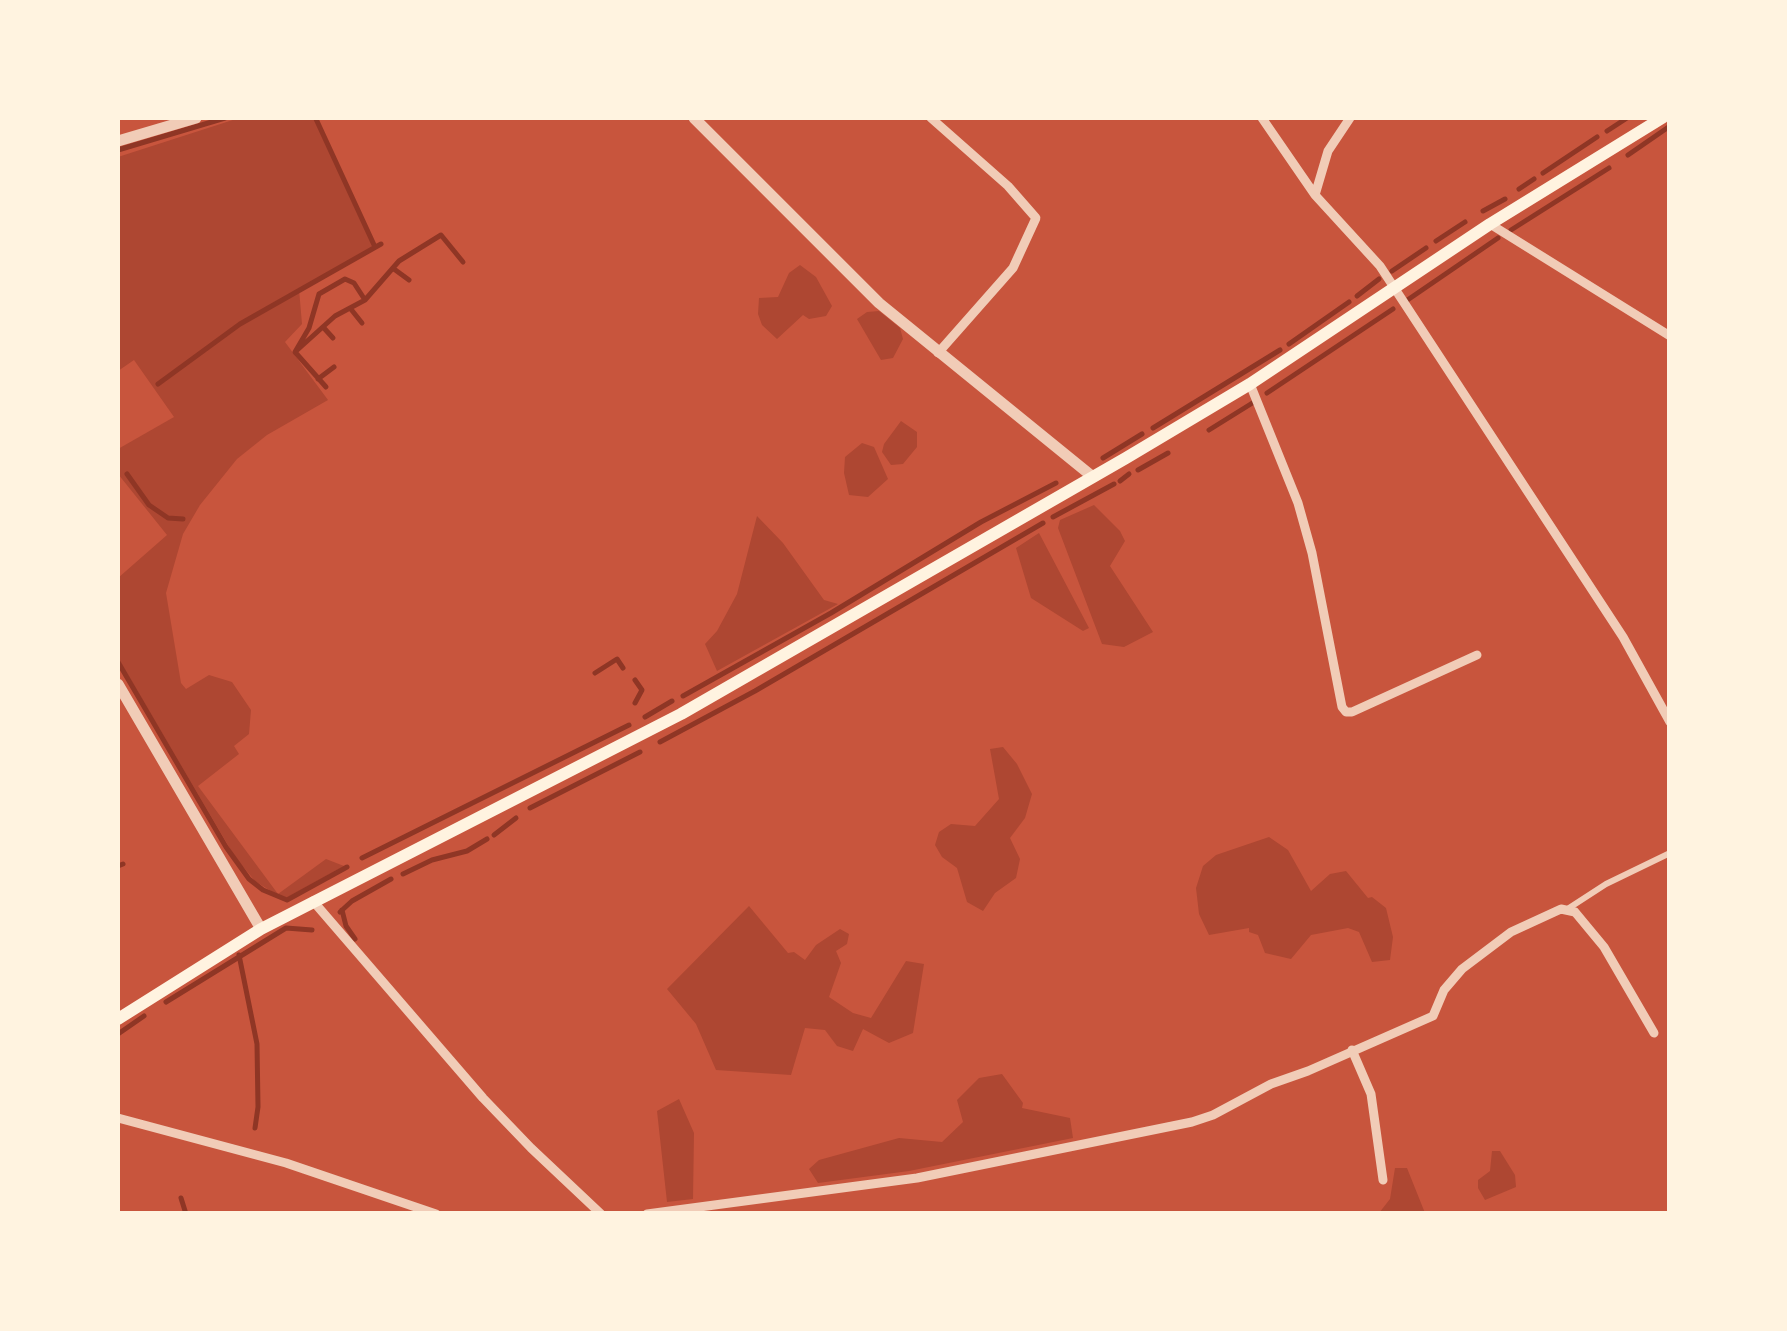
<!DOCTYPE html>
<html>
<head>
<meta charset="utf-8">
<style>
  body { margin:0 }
  #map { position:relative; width:1787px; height:1331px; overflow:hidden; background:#c8553d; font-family:"Noto Sans",sans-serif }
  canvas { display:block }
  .frame { position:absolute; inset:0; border:120px solid #fff3e0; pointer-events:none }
</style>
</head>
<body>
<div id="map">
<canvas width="1787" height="1331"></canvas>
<div class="frame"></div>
</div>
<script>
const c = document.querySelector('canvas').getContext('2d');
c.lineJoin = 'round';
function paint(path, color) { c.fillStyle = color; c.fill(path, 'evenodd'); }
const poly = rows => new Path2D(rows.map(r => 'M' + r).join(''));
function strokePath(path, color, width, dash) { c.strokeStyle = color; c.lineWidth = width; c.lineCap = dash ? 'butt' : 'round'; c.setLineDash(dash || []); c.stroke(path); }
paint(poly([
  [239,118,315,118,375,247,299,289,302,324,285,342,328,400,267,435,237,459,200,505,183,534,166,593,181,683,186,689,209,675,232,682,251,710,249,734,234,746,239,754,198,786,278,894,326,859,344,866,286,898,277,895,255,881,235,857,118,658,118,578,167,535,118,474,118,449,174,417,134,360,118,371,118,157],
  [800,265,816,277,832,306,826,316,809,319,803,315,777,339,762,325,758,314,759,298,778,297,789,273],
  [879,311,900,328,903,339,893,358,881,360,857,319,867,312],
  [901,421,917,432,917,447,903,464,891,465,882,452,884,444],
  [862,443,874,447,888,479,868,497,849,495,844,473,845,457],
  [1094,505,1120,531,1125,541,1110,566,1153,632,1124,647,1102,644,1058,528,1060,520],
  [757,516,783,543,824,600,838,604,717,671,705,644,717,631,737,594],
  [1039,533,1089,628,1083,631,1031,598,1016,548],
  [1003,747,1017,764,1032,794,1025,818,1010,838,1020,859,1016,878,995,893,983,911,967,902,957,868,942,857,935,845,939,832,951,824,975,826,999,799,990,749],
  [1269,837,1288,850,1311,891,1330,874,1346,871,1368,898,1372,897,1386,908,1393,937,1390,960,1372,962,1359,932,1348,928,1311,935,1291,959,1265,953,1258,935,1249,932,1249,928,1209,935,1199,914,1196,888,1203,866,1216,855],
  [749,906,788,953,794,952,805,960,816,945,840,929,849,934,847,944,836,951,841,963,829,997,853,1013,871,1018,906,961,924,964,913,1033,889,1043,863,1029,853,1051,837,1046,825,1030,805,1028,791,1075,716,1070,696,1024,667,989],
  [1002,1074,1023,1103,1022,1108,1070,1118,1073,1138,909,1171,818,1183,809,1169,819,1160,899,1138,942,1142,963,1122,957,1100,979,1078],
  [679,1099,694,1133,693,1199,667,1202,657,1111],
  [1492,1151,1500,1151,1515,1175,1516,1187,1485,1200,1478,1188,1478,1180,1490,1171],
  [1395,1168,1407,1168,1425,1213,1379,1213,1390,1199]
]), '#ae4732');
strokePath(poly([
  [316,119,375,247],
  [1607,131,1627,118],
  [118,150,225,118],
  [1628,155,1670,126],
  [1543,173,1597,137],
  [1519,189,1534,179],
  [1483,211,1505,199],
  [1511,230,1609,168],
  [1436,241,1465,222],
  [394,269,409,280],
  [1392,271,1426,248],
  [1357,296,1379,279],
  [1406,301,1498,238],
  [350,308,362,323],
  [323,327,333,338],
  [1289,344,1349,302],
  [295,352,335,316,365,300,399,261,441,235,463,262],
  [318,379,334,367],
  [158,384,240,324,381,244],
  [326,387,295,352,309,328,319,294,345,279,354,283,365,300],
  [1267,393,1393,309],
  [1153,428,1280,350],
  [1209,430,1254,402],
  [1103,458,1142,434],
  [1138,470,1168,453],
  [127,474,149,505,168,518,183,519],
  [1120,481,1129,474],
  [1053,517,1114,484],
  [118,662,226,847,249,879,263,890,287,900,347,867],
  [595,673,617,659,623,668],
  [635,680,642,690,635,703],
  [683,696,831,613,981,522,1056,483],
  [645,717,672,701],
  [660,742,755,691,1043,523],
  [530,808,640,752],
  [494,835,516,818],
  [362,858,629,725],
  [118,866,123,864],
  [403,874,432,860,467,851,487,839],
  [342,910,346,926,355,939],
  [340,912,352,901,391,879],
  [239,955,257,1044,258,1107,255,1128],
  [166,1002,286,928,312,930],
  [118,1034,144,1016],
  [181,1198,186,1214]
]), '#8f3625', 5);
strokePath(poly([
  [1569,908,1606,884,1670,853]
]), '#f1ccb7', 6);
strokePath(poly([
  [931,118,1008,186,1036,218,1013,268,938,353],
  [1262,118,1315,195],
  [1350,118,1328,151,1315,195,1380,266,1623,637,1670,722],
  [1490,224,1670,336],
  [1250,384,1298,503,1312,553,1342,707,1346,712,1352,712,1477,655],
  [313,901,483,1098,531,1148,601,1214],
  [1352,1050,1371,1094,1383,1180],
  [118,1118,286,1163,436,1214],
  [647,1214,917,1178,1192,1122,1213,1115,1271,1084,1308,1071,1433,1016,1444,990,1462,969,1511,932,1561,909,1575,912,1604,947,1654,1033]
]), '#f1ccb7', 9);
strokePath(poly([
  [694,118,879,303,1093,477],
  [118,141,196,118],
  [118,684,261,929]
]), '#f1ccb7', 11);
strokePath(poly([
  [118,1019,261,929,681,714,1126,458,1250,384,1490,224,1662,118]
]), '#fff3e0', 12);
</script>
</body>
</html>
